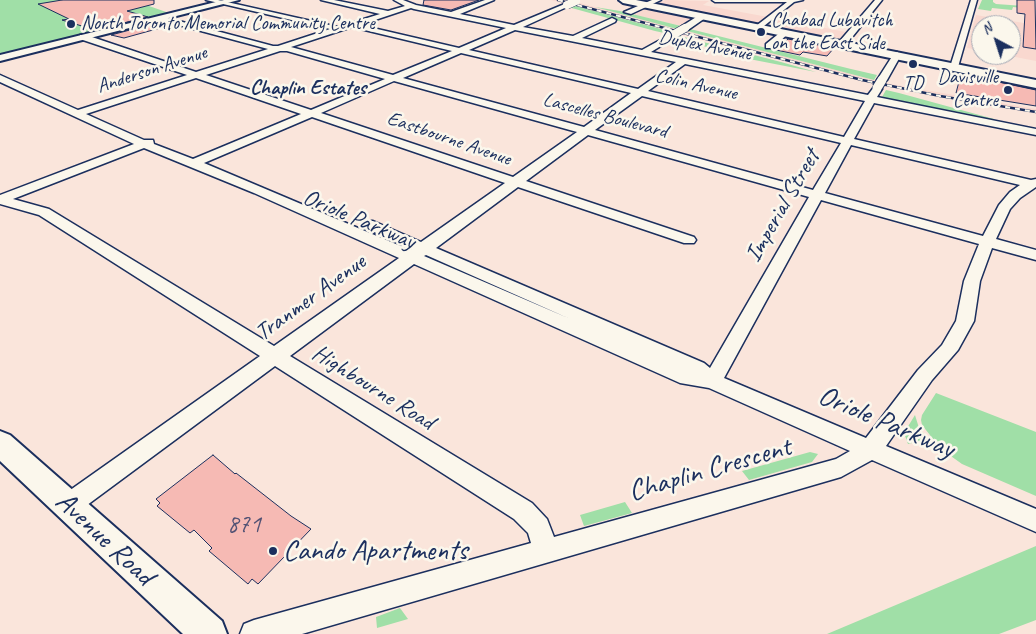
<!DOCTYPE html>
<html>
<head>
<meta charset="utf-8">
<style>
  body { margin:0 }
  #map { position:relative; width:1036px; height:634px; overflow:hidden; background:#fae5db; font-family:Caveat,sans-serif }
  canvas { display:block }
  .north { position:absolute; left:971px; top:15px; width:50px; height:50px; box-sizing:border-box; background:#fbf7ec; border:1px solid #a1a7b3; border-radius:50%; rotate:320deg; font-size:14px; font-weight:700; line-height:20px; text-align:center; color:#1b2f5e }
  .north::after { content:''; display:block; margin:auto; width:18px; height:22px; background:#1b2f5e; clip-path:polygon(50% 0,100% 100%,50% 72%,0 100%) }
</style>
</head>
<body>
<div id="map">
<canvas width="1036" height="634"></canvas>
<div class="north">N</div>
</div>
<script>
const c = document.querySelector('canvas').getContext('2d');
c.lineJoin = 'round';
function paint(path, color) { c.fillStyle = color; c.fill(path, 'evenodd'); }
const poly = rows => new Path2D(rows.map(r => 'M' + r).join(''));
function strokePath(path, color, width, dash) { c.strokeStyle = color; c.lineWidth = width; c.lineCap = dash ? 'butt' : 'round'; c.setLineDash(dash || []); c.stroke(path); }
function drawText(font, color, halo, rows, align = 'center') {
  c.font = font + ' Caveat,sans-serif'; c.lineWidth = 5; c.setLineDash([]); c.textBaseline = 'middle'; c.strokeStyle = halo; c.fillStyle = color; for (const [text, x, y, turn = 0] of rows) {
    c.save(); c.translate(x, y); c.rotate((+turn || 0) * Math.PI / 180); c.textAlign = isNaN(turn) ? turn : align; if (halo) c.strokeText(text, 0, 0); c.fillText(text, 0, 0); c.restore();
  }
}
paint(poly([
  [551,0,568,0,890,84,1036,109,1036,114,1024,110,923,94,856,80],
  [665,0,709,1,703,5,768,17,759,24,754,24,657,4],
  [646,7,693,17,694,18,681,26,630,14],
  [976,15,1036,25,1036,61,1005,55,1011,55,1011,25,981,25,981,50,967,48],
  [776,20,806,26,810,25,846,32,840,39,835,40,769,26]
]), '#f9d8cf');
paint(poly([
  [0,0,132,0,169,13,0,54],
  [982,0,993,0,993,2,996,4,1024,6,1023,8,1013,7,1012,10,992,8,991,11,978,9],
  [572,5,672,32,669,34,655,31,568,7],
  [595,7,620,11,681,26,677,29],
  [690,29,851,69,877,75,874,80,687,31],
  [680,36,781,62,816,72,744,58,676,38],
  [886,90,899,93,994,119,993,120,886,99,882,97],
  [936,393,1036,432,1036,496,962,464,941,449,922,425,921,420,922,415],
  [915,415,919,428,928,439,908,444,904,433],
  [810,452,818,454,812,462,749,480,742,471],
  [625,502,632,513,584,526,580,515],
  [1036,546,1036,620,999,634,827,634],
  [400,608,408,619,377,628,376,617]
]), '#a0dfa7');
const building = poly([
  [62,0,154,0,154,4,127,11,148,17,95,30,62,20,69,19,38,4,62,0],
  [424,0,479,0,451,10,423,5,424,0],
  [1017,0,1035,0,1036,49,1023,47,1025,14,1017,13,1017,0],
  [160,22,171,25,124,38,111,35,160,22],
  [788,39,834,48,827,56,803,52,800,55,776,50,788,39],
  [961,74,1036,90,1036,106,956,93,961,74],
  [213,455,235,474,236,473,291,516,311,529,258,584,252,579,248,584,209,551,212,548,194,530,190,533,157,506,160,503,156,499,213,455]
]);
paint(building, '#f6bab4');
strokePath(building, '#1b2f5e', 1);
const minor = poly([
  [206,0,218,0,338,27,380,14,321,0,334,0,388,11,405,6,394,0,403,0,416,5,451,12,485,0,494,0,460,14,514,25,567,3,570,5,569,6,523,27,573,36,612,18,616,20,615,22,582,38,642,50,671,34,674,34,674,38,651,52,868,95,874,87,877,86,882,89,877,97,1036,129,1036,135,874,103,854,139,1031,180,1036,179,1036,187,1020,198,1010,209,996,239,1036,250,1036,260,992,248,980,281,974,321,958,350,932,380,886,446,1036,509,1036,532,872,460,841,477,302,634,240,634,244,624,254,620,531,543,528,533,514,519,275,366,75,514,67,517,59,514,55,506,59,498,260,356,39,215,0,204,0,195,134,144,0,82,0,75,78,110,187,75,80,39,80,35,86,35,196,72,268,49,160,20,160,16,273,46,278,46,330,29,206,0],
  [411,8,414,9,506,28,459,48,360,25,411,8],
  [352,27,452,51,393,75,291,47,352,27],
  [515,30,676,62,638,89,469,50,515,30],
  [280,51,287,51,385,79,311,110,206,75,280,51],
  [461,53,631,93,584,127,403,78,461,53],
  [685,64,865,101,844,137,648,91,685,64],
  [196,78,301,114,193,159,154,144,153,140,144,140,86,114,196,78],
  [394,81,577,132,513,177,321,113,394,81],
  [642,96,841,143,813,190,595,130,642,96],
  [312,117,505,183,421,242,373,221,363,221,361,224,363,227,412,249,410,250,204,163,312,117],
  [588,135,809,197,710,368,704,363,436,248,518,187,684,243,694,243,696,240,694,237,526,181,588,135],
  [851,145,1020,185,1010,192,999,205,983,236,825,193,851,145],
  [144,148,254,193,399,258,274,346,49,209,13,199,144,148],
  [821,200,979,244,964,281,956,321,942,345,918,370,866,438,724,378,821,200],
  [426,255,568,318,424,256,426,255],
  [414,264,680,383,709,388,850,451,836,459,554,537,547,519,532,503,290,356,414,264],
  [652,0,661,0,631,14,624,12,652,0],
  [712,0,803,0,794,2,759,30,756,30,756,26,787,2,715,2,712,0],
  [875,0,882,0,845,46,839,46,839,42,875,0],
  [971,0,977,0,958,67,954,70,951,69,950,67,971,0],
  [701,14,708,16,688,30,682,30,682,26,701,14],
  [782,31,789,33,772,48,766,48,766,44,782,31],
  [897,52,901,55,887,80,885,82,879,82,877,80,893,55,897,52]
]);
const major = poly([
  [224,0,239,0,0,61,0,55,224,0],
  [619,0,636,0,1036,80,1036,88,623,3,619,0],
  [0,431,10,435,222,621,227,634,183,634,0,461,0,431]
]);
strokePath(minor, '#1b2f5e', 3);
strokePath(major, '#1b2f5e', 4);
paint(minor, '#fbf7ec');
paint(major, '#fbf7ec');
const rail = poly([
  [558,0,862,80,940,96,1036,112]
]);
strokePath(rail, '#1b2f5e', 2.5);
strokePath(rail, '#fbf7ec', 2, [5]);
const minorBridgeFar1 = poly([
  [567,5,576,1],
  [671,36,685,28]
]);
const minorBridge = poly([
  [877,88,882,80]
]);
strokePath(minorBridgeFar1, '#1b2f5e', 9, []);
strokePath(minorBridge, '#1b2f5e', 11, []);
strokePath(minorBridgeFar1, '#fbf7ec', 8);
strokePath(minorBridge, '#fbf7ec', 9);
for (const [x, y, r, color] of [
  [71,24,5,"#1b2f5e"],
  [761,32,5,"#1b2f5e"],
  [913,64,5,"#1b2f5e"],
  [1008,90,5,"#1b2f5e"],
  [273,551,5,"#1b2f5e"]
]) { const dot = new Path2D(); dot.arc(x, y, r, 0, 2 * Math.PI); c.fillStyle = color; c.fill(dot); strokePath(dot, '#fbf7ec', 2); }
drawText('20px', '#1b2f5e', '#fbf7ec', [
  ["Chabad Lubavitch",771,21],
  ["on the East Side",771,44],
  ["North Toronto Memorial Community Centre",81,24],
  ["Davisville",998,78,"right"],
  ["Centre",998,101,"right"],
  ["TD",913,84,"center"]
], 'left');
drawText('20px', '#1b2f5e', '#fbf7ec', [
  ["Duplex Avenue",705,46,11],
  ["Anderson Avenue",152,70,-18],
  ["Colin Avenue",696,85,13],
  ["Lascelles Boulevard",605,116,15],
  ["Eastbourne Avenue",449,139,19]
]);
drawText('bold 21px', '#1b2f5e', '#fbf7ec', [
  ["Chaplin Estates",308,88]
]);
drawText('24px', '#1b2f5e', '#fbf7ec', [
  ["Imperial Street",783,206,-60],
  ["Oriole Parkway",359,220,23],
  ["Tranmer Avenue",311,298,-36],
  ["Highbourne Road",373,388,32]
]);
drawText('25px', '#525274', null, [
  ["871",244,525]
]);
drawText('29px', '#1b2f5e', '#fbf7ec', [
  ["Oriole Parkway",886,423,23],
  ["Chaplin Crescent",710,470,-16],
  ["Avenue Road",104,539,43]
]);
drawText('29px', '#1b2f5e', '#fbf7ec', [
  ["Cando Apartments",283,551]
], 'left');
</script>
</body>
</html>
